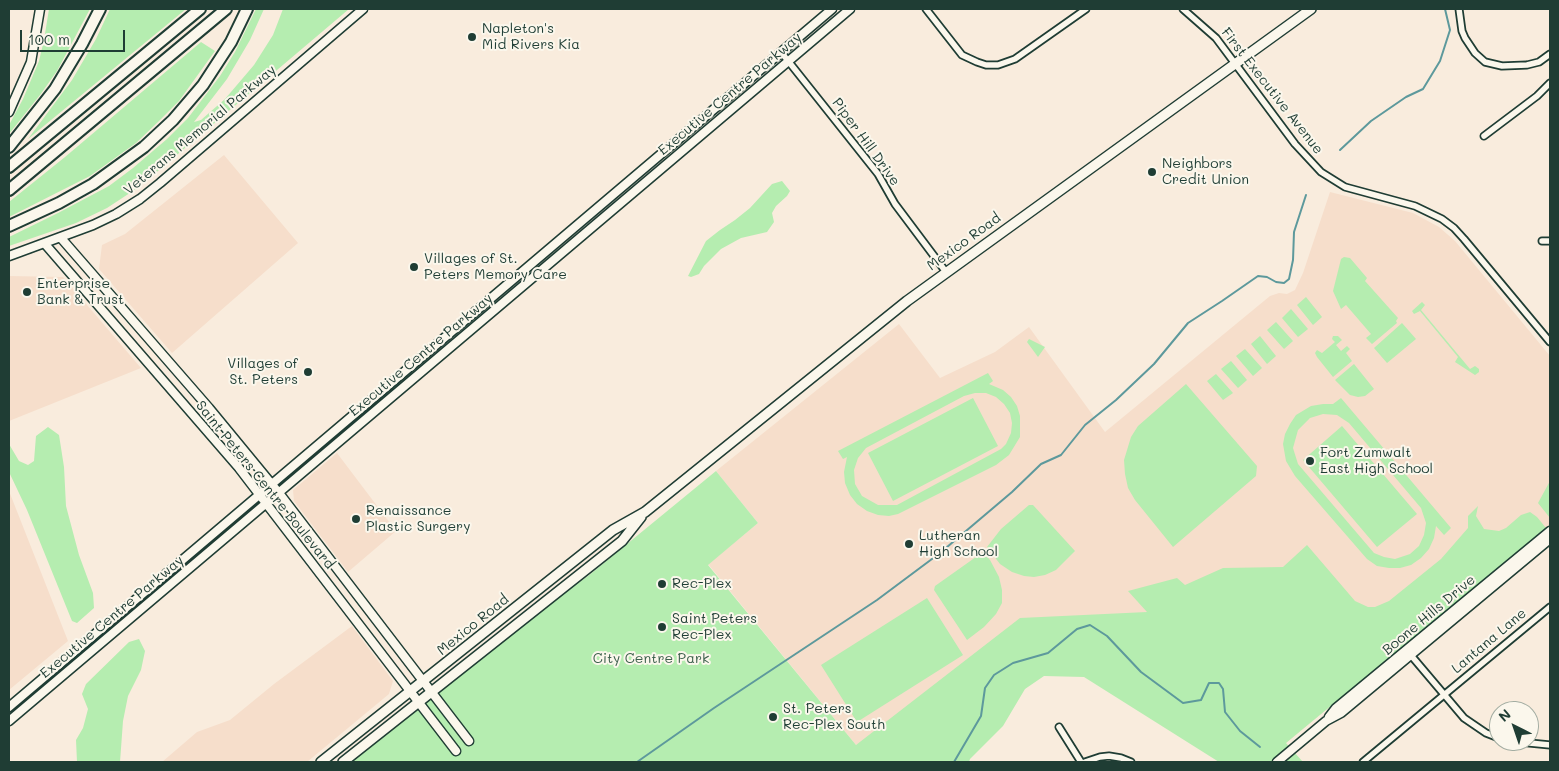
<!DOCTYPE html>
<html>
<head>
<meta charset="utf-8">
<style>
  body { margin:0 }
  #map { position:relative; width:1559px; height:771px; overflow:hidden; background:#f9ecdd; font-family:Mali,sans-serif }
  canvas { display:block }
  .frame { position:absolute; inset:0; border:10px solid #1f3d34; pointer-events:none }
  .north { position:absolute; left:1489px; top:701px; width:50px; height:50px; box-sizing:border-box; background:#fbf7ec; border:1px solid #a3ada2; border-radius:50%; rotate:319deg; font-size:14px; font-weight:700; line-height:20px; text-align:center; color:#1f3d34 }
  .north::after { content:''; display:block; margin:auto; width:18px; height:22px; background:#1f3d34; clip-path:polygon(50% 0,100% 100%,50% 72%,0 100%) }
  .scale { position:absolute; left:20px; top:30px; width:105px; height:22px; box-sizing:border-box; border:2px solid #1f3d34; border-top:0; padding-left:6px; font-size:15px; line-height:18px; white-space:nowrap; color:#1f3d34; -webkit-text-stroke:4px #fbf7ec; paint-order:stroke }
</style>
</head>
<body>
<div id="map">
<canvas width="1559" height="771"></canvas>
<div class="frame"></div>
<div class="north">N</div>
<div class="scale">100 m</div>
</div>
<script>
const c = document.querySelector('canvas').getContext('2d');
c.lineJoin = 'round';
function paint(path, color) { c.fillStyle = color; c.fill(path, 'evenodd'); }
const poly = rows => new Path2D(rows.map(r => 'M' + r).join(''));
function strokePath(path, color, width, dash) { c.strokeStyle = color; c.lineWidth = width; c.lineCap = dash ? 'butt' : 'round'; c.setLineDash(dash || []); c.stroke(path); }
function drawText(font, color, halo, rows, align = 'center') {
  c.font = font + ' Mali,sans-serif'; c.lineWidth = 4; c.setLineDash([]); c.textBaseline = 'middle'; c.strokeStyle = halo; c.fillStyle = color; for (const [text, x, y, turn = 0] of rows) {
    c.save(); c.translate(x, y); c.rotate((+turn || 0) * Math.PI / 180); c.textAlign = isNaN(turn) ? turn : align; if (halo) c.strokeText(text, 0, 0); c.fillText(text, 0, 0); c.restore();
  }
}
paint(poly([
  [224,155,298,243,172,353,99,269,102,245,125,234],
  [1330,192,1413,213,1439,227,1455,241,1550,356,1550,524,1286,743,1147,612,856,745,708,564,758,523,716,471,899,324,940,378,995,352,1029,327,1105,432,1270,296,1279,293,1287,294,1295,290,1303,273],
  [9,276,63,277,141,368,9,421],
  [337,453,396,531,348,572,294,501,293,490],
  [9,491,68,641,9,690],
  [352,626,393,681,389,694,307,762,162,762,197,732,230,720,274,684]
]), '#f6decb');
paint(poly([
  [49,9,90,9,57,71,40,95,9,134,9,125,23,99,39,61,44,40],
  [110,9,186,9,28,139,72,80,96,39],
  [256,9,264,9,250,40,227,79,194,122,201,120,225,99,254,65,273,35,283,9,349,9,139,187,107,208,76,223,9,246,9,237,58,213,109,186,133,168,167,139,188,118,220,76,235,52],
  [201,42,215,51,179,101,158,122,136,143,90,176,9,217,9,202,65,157],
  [782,181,790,191,787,196,776,206,772,213,774,222,767,232,741,238,721,249,704,266,699,274,691,277,688,276,706,241,720,230,735,220,750,208,772,184],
  [1344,257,1350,258,1367,278,1365,281,1398,318,1396,321,1397,323,1372,344,1366,338,1371,334,1346,305,1341,309,1333,291,1341,259],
  [1306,297,1322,317,1313,325,1297,305],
  [1422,302,1425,305,1421,310,1470,369,1475,366,1479,369,1479,372,1475,375,1455,362,1458,357,1420,311,1414,314,1412,311],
  [1291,309,1308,329,1298,337,1282,318],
  [1276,322,1293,341,1284,349,1267,330],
  [1402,323,1416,339,1387,363,1374,348],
  [1260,336,1276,356,1267,364,1251,344],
  [1333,336,1338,336,1342,340,1336,345,1341,351,1347,346,1350,349,1346,353,1352,361,1333,377,1317,357,1315,353,1317,350,1322,353,1335,342,1332,339],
  [1029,339,1045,347,1038,357,1027,342],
  [1245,349,1262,368,1253,376,1236,356],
  [1231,361,1247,380,1238,388,1221,369],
  [1354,364,1374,389,1365,396,1358,397,1350,395,1335,380],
  [988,373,993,381,989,384,1003,390,1011,397,1017,406,1020,416,1020,437,1009,455,996,465,898,514,889,516,878,515,867,511,857,504,850,495,845,483,844,472,847,457,843,459,838,451],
  [975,393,986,393,996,397,1004,404,1010,413,1012,423,1011,433,1006,444,1001,449,897,505,878,505,862,496,855,484,854,470,858,458,866,448,964,396],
  [1216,374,1233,393,1223,400,1207,381],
  [1186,384,1257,466,1256,476,1173,547,1135,500,1128,488,1125,474,1124,460,1131,437,1138,426],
  [973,398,998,446,893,501,868,453],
  [1341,398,1451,528,1444,535,1436,526,1434,538,1429,549,1421,558,1411,565,1400,568,1389,568,1377,566,1367,559,1295,476,1286,461,1283,444,1285,434,1290,424,1296,415,1311,406,1323,404,1333,404],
  [1323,414,1337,415,1349,423,1421,508,1426,523,1424,535,1419,546,1410,554,1395,559,1384,557,1374,553,1298,464,1293,448,1298,430,1310,418],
  [1342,426,1417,514,1377,547,1303,460],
  [48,427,59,435,64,467,66,506,79,555,93,593,94,608,77,623,72,621,27,510,9,472,9,444,19,461,28,465,34,461,36,436],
  [716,471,758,523,708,565,856,745,1020,618,1147,612,1128,591,1177,578,1185,585,1223,568,1283,567,1307,545,1355,601,1368,607,1375,607,1389,601,1441,559,1468,528,1468,516,1478,506,1476,516,1484,529,1499,531,1506,528,1521,515,1530,512,1537,517,1546,528,1286,743,1303,762,1219,762,1084,677,1044,676,1025,689,1003,726,970,759,969,762,349,762,568,590,588,576],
  [1550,481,1550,518,1538,503],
  [1029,505,1033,505,1075,551,1056,570,1045,575,1034,577,1024,576,1012,572,1000,564,987,547,1001,529],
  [983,552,990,560,999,577,1002,590,1002,603,996,614,984,627,967,640,934,590,935,586],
  [927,598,963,655,857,722,821,665],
  [139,639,145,651,141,670,128,696,123,721,120,762,77,762,76,740,83,728,88,709,82,694,86,684,129,642]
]), '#b5edb0');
strokePath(poly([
  [1340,150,1371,121,1406,97,1423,89,1440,61,1450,30,1445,9],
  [637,762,714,708,877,600,940,553,1012,492,1041,464,1061,455,1085,425,1116,400,1154,364,1188,323,1222,301,1258,276,1267,277,1276,282,1284,283,1289,279,1293,260,1294,232,1306,195],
  [954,762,981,716,985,688,994,675,1013,663,1048,653,1077,629,1090,625,1107,636,1141,672,1183,703,1201,700,1209,683,1219,683,1223,689,1225,712,1240,731,1260,747]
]), '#5d999c', 2);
const street = poly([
  [926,9,962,55,977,62,986,65,998,65,1015,59,1086,9],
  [1183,9,1216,38,1295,144,1321,172,1345,187,1415,206,1442,219,1454,228,1464,239,1550,342],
  [1459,9,1462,31,1465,38,1475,53,1485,62,1502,66,1527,65,1539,62,1550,54],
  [781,52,878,174,895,204,946,272],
  [1484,136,1537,96,1550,83],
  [1542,241,1550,241],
  [1409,653,1464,718,1486,733,1499,738],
  [1059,727,1081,762],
  [1509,741,1550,745],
  [1085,762,1100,757,1109,756,1121,758,1131,762],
  [1363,762,1550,607]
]);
const secondary = poly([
  [9,112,31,62,40,9],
  [61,238,209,408,279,493,469,741],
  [45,244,239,468,456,751],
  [9,256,93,225,116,214,140,199,160,183,363,9],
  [9,707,832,9],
  [1329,717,1336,708,1550,531],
  [9,721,850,9],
  [1277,762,1326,721,1341,713,1550,539]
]);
const primary = poly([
  [321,762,613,530,645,512,907,301,1311,9],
  [343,762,622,541,641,517]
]);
const highway = poly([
  [9,147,55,89,82,44,100,9],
  [9,167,200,9],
  [9,190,226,9],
  [9,226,59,203,93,184,144,147,173,120,203,85,231,42,247,9]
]);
strokePath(street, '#1f3d34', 9);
strokePath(secondary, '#1f3d34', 11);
strokePath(primary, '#1f3d34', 12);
strokePath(highway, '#1f3d34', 14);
strokePath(street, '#fbf7ec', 5.5);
strokePath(secondary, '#fbf7ec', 8);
strokePath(primary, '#fbf7ec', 9);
strokePath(highway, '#fbf7ec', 10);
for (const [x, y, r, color] of [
  [472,37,5,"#1f3d34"],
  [1152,172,5,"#1f3d34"],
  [414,267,5,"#1f3d34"],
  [27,292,5,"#1f3d34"],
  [308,372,5,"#1f3d34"],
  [1310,461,5,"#1f3d34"],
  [356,519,5,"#1f3d34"],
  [909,544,5,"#1f3d34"],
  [662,584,5,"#1f3d34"],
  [662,627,5,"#1f3d34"],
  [773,717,5,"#1f3d34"]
]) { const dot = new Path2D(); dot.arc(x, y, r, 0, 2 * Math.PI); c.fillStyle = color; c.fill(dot); strokePath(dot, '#fbf7ec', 2); }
drawText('14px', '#1f3d34', '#fbf7ec', [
  ["Napleton's",482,29],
  ["Mid Rivers Kia",482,45],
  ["Neighbors",1162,164],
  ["Credit Union",1162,180],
  ["Villages of St.",424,259],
  ["Peters Memory Care",424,275],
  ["Enterprise",37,284],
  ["Bank & Trust",37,300],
  ["Villages of",298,364,"right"],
  ["St. Peters",298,380,"right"],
  ["Fort Zumwalt",1320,453],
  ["East High School",1320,469],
  ["Renaissance",366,511],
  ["Plastic Surgery",366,527],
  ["Lutheran",919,536],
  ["High School",919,552],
  ["Rec-Plex",672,584],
  ["Saint Peters",672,619],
  ["Rec-Plex",672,635],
  ["St. Peters",783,709],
  ["Rec-Plex South",783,725]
], 'left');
drawText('14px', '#1f3d34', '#fbf7ec', [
  ["First Executive Avenue",1272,91,52],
  ["Executive Centre Parkway",730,94,-40],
  ["Veterans Memorial Parkway",200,130,-40],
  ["Piper Hill Drive",866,142,54],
  ["Mexico Road",964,242,-36],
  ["Executive Centre Parkway",421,355,-40],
  ["Saint Peters Centre Boulevard",265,485,51],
  ["Boone Hills Drive",1429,615,-40],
  ["Executive Centre Parkway",112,617,-40],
  ["Mexico Road",473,625,-39],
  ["Lantana Lane",1489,641,-40]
]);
drawText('14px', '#3d604d', '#fbf7ec', [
  ["City Centre Park",651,659]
]);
</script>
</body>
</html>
